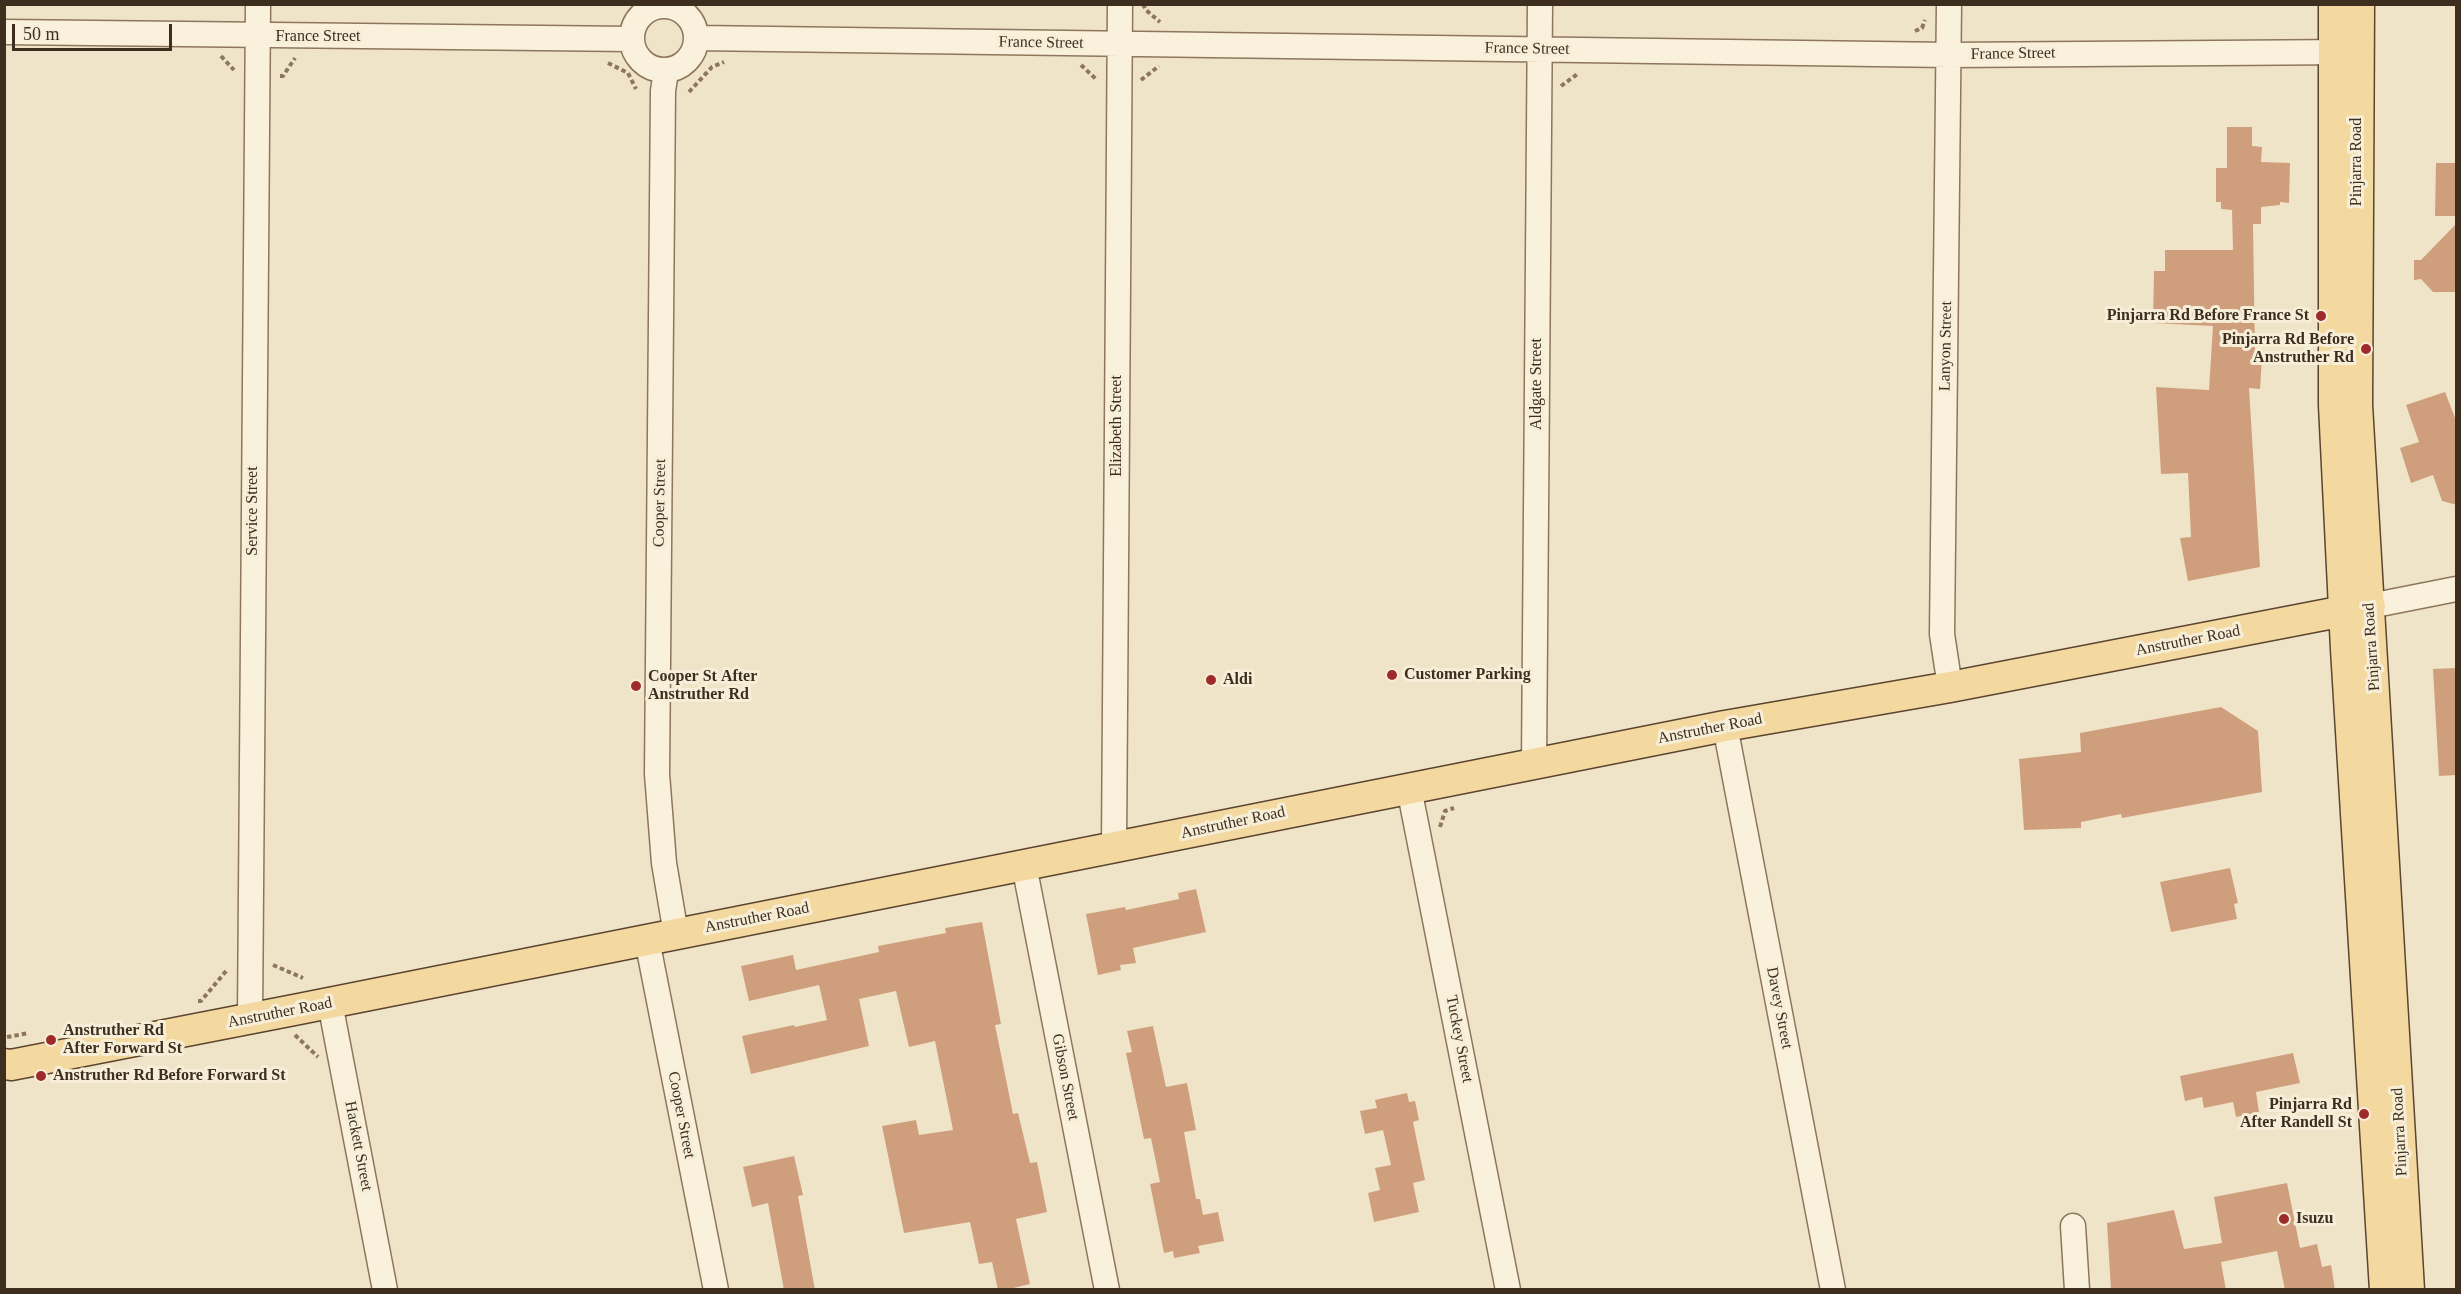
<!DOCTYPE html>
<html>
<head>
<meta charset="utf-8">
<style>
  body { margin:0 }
  #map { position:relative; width:2461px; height:1294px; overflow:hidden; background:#f0e4c8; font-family:Georgia,serif }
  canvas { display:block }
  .frame { position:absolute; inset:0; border:6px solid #3d2e20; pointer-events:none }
  .scale { position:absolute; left:12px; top:24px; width:160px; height:27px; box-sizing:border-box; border:3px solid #3d2e20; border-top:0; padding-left:8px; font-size:18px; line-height:21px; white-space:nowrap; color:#3d2e20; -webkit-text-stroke:4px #f7eed8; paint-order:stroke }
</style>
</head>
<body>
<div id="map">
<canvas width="2461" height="1294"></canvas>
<div class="frame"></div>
<div class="scale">50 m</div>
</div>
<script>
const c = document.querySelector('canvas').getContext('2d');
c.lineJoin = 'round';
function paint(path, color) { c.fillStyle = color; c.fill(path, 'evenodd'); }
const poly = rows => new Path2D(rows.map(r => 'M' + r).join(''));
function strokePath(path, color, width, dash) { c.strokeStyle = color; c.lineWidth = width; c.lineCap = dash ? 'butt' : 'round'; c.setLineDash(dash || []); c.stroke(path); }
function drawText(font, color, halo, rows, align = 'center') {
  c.font = font + ' Georgia,serif'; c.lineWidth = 6; c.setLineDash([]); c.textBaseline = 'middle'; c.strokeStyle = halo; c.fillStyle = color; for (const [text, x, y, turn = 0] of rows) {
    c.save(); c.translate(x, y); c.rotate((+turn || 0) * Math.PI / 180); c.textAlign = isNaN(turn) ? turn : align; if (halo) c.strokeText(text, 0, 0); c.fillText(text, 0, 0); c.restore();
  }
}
paint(poly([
  [2227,127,2252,127,2252,146,2262,147,2261,162,2290,163,2289,203,2280,202,2280,205,2261,207,2261,224,2253,224,2255,356,2262,358,2260,389,2249,388,2260,567,2188,581,2180,538,2191,537,2188,473,2161,474,2156,387,2209,390,2213,326,2153,323,2154,271,2165,271,2165,250,2233,250,2232,210,2221,209,2221,202,2216,202,2216,168,2227,168],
  [2436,163,2457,163,2457,216,2435,216],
  [2457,223,2457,292,2433,292,2421,279,2414,280,2414,260,2421,260],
  [2445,392,2457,423,2457,505,2442,501,2433,475,2411,483,2400,448,2419,442,2406,405],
  [2457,668,2457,775,2439,776,2433,669],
  [2221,707,2258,731,2262,792,2122,818,2121,814,2081,822,2081,828,2024,830,2019,759,2081,752,2080,733],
  [2230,868,2238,903,2234,904,2237,919,2171,932,2160,882],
  [1196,889,1206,932,1133,948,1136,963,1120,965,1121,970,1098,975,1086,914,1125,907,1126,910,1179,899,1178,893],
  [982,922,1001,1024,995,1025,1013,1114,1018,1113,1030,1163,1037,1162,1047,1212,1016,1219,1030,1284,1005,1290,998,1290,992,1262,979,1264,970,1222,904,1233,882,1126,916,1120,919,1135,953,1130,935,1041,909,1047,896,991,859,999,869,1046,751,1074,742,1036,794,1025,795,1027,827,1020,819,985,749,1001,741,966,793,955,796,970,879,952,878,946,946,933,945,928],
  [1153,1026,1166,1087,1187,1083,1196,1130,1184,1132,1196,1199,1200,1199,1203,1215,1218,1212,1224,1241,1198,1246,1200,1253,1174,1258,1173,1251,1164,1253,1150,1184,1160,1182,1151,1138,1144,1139,1126,1053,1132,1052,1127,1031],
  [2293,1053,2300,1083,2256,1092,2259,1112,2236,1117,2233,1102,2204,1108,2202,1097,2185,1101,2180,1076],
  [1407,1093,1409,1102,1415,1101,1419,1120,1413,1122,1425,1180,1413,1183,1419,1212,1374,1222,1368,1193,1380,1190,1375,1168,1391,1165,1383,1130,1365,1134,1360,1111,1377,1108,1375,1100],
  [794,1156,803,1195,798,1196,815,1290,784,1290,768,1203,752,1207,743,1167],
  [2287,1183,2300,1248,2317,1244,2322,1267,2331,1265,2335,1290,2285,1290,2277,1251,2221,1262,2226,1290,2111,1290,2107,1223,2174,1210,2184,1249,2222,1243,2214,1197]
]), '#cf9f7d');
const minor = poly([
  [1949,4,1942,634,1950,687],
  '632 38a32 32 0 1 1 64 0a32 32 0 1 1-64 0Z',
  [4,32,631,39],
  [697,38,1949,55,2350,52],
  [666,71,663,91,657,774,664,863,676,934],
  [2370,606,2456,589],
  [1725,726,1833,1290],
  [1534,764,1540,4],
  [1409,788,1508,1290],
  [1114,847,1120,4],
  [1024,865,1107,1290],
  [647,940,716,1290],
  [330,1003,385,1290],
  [250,1018,258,4],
  [2073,1226,2077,1290]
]);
const major = poly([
  [2334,4,2334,405,2346,649,2385,1290],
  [2359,4,2357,405,2409,1290],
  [4,1064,11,1065,294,1010,1725,726,1950,687,2370,606]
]);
strokePath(minor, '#8d765c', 27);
strokePath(major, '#5b4430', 33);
strokePath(poly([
  [1143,4,1146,10,1160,22],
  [1915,31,1922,28,1925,20],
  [221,56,234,70],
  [608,63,628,73,636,89],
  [1081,65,1097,80],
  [280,76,283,76,295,58],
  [1141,80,1159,66],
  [1561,86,1579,73],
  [689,92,712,67,724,62],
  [1440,827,1445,811,1454,808],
  [273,965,303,978],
  [198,1001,201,1001,227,970],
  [295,1035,318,1057],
  [7,1037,29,1033]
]), '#8d765c', 4, [4.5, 3]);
strokePath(minor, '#faf1dc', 24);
strokePath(major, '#f3d9a0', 30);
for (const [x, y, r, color] of [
  [2321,316,6,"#9e2a2b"],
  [2366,349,6,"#9e2a2b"],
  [1392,675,6,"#9e2a2b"],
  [1211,680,6,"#9e2a2b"],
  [636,686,6,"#9e2a2b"],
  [51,1040,6,"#9e2a2b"],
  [41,1076,6,"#9e2a2b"],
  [2364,1114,6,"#9e2a2b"],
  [2284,1219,6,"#9e2a2b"]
]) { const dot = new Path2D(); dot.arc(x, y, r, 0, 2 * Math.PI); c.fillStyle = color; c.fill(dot); strokePath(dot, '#f7eed8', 2); }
drawText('16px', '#3d2e20', '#f7eed8', [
  ["France Street",318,37],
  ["France Street",1041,43,1],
  ["France Street",1527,49,1],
  ["France Street",2013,54,-1],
  ["Pinjarra Road",2357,162,-90],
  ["Lanyon Street",1946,346,-89],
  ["Aldgate Street",1537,384,-90],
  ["Elizabeth Street",1117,426,-90],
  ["Cooper Street",660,503,-89],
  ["Service Street",253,511,-90],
  ["Anstruther Road",2188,641,-11],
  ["Pinjarra Road",2372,647,-94],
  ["Anstruther Road",1710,729,-11],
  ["Anstruther Road",1233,823,-12],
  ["Anstruther Road",757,918,-11],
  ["Davey Street",1779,1008,79],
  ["Anstruther Road",280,1013,-11],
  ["Tuckey Street",1459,1039,79],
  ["Gibson Street",1065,1077,79],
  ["Cooper Street",681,1115,79],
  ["Pinjarra Road",2400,1132,-93],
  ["Hackett Street",358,1146,79]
]);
drawText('bold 16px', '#3d2e20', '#f7eed8', [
  ["Pinjarra Rd Before France St",2309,316,"right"],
  ["Pinjarra Rd Before",2354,340,"right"],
  ["Anstruther Rd",2354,358,"right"],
  ["Customer Parking",1404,675],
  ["Cooper St After",648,677],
  ["Anstruther Rd",648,695],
  ["Aldi",1223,680],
  ["Anstruther Rd",63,1031],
  ["After Forward St",63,1049],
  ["Anstruther Rd Before Forward St",53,1076],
  ["Pinjarra Rd",2352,1105,"right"],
  ["After Randell St",2352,1123,"right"],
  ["Isuzu",2296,1219]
], 'left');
</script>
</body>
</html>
